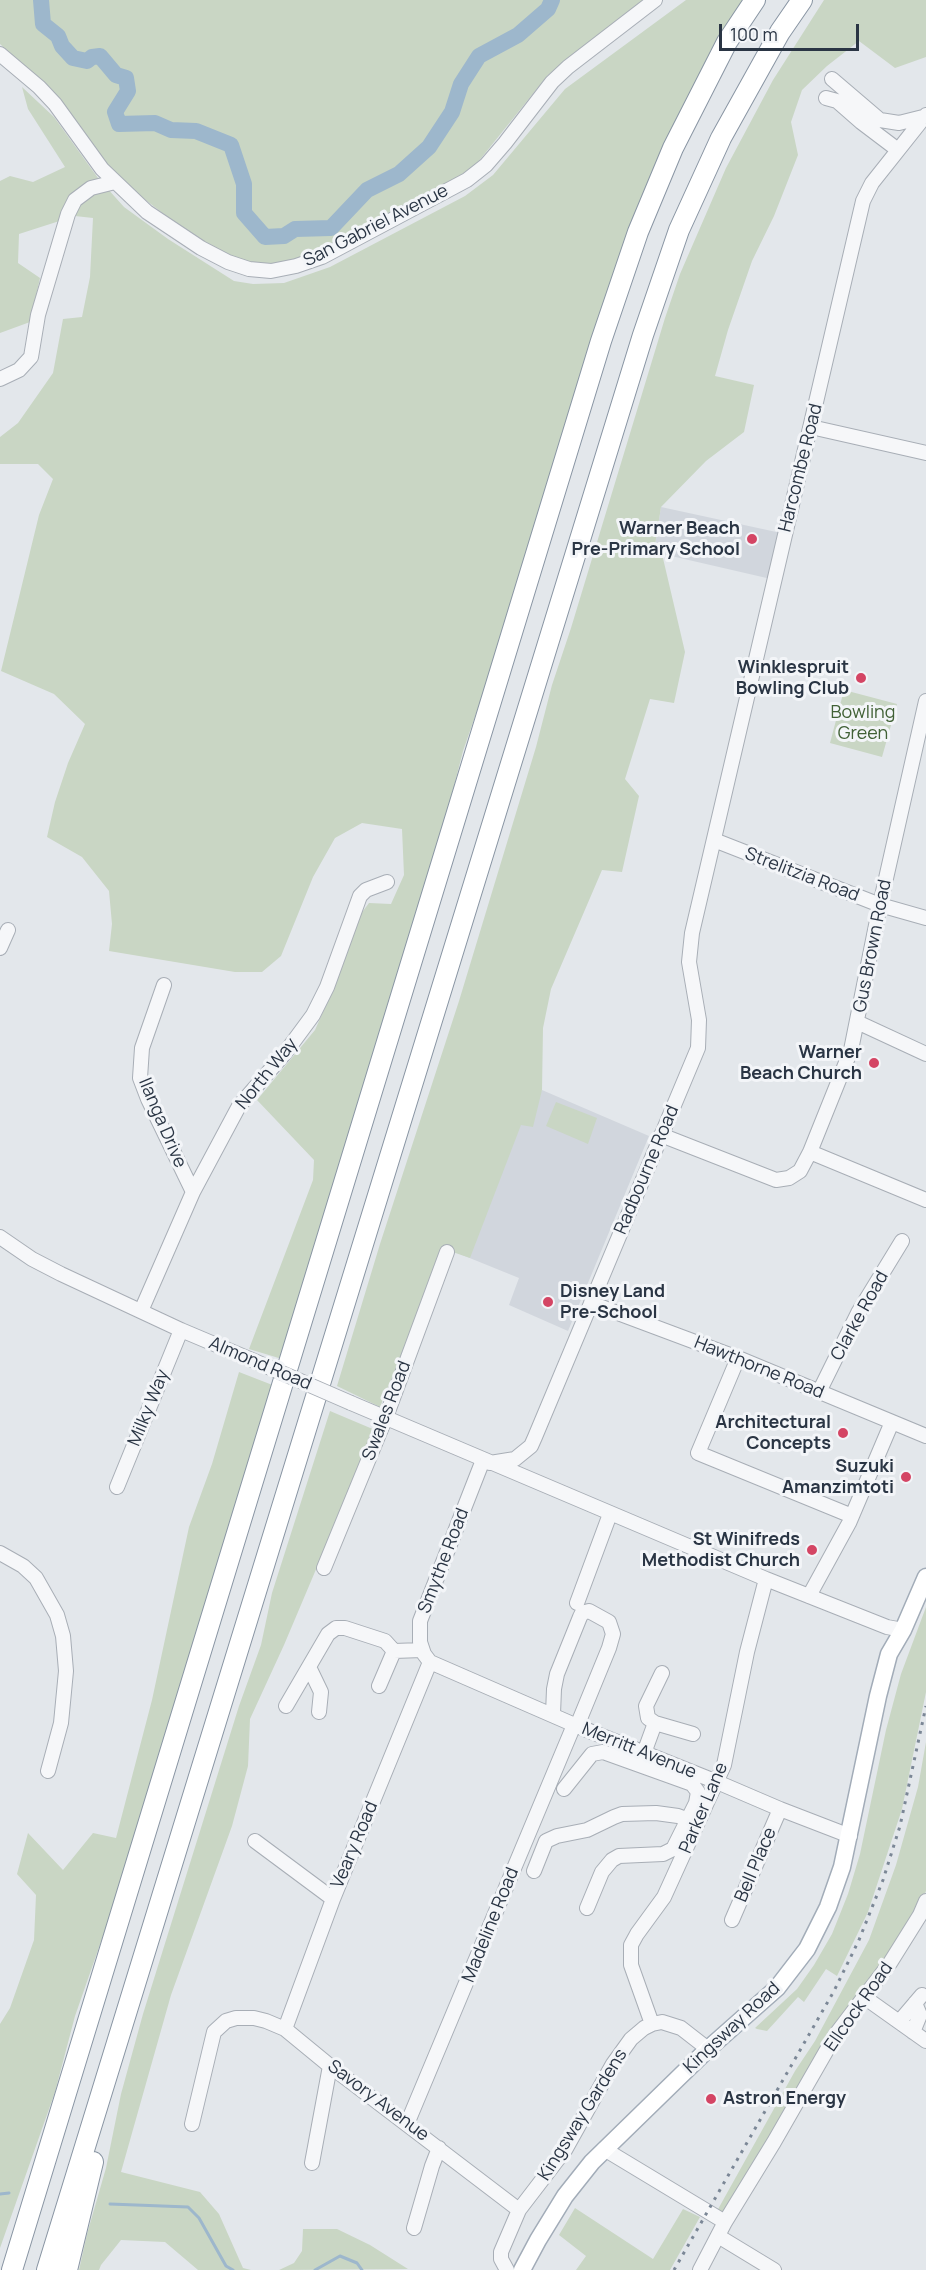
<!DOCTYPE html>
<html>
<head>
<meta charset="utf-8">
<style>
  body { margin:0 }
  #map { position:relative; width:926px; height:2270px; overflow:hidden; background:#e3e7eb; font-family:Manrope,sans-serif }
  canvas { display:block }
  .scale { position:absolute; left:719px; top:24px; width:140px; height:27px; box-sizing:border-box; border:3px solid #2a3544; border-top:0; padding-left:8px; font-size:18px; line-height:21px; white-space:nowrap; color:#2a3544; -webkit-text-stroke:4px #f3f5f8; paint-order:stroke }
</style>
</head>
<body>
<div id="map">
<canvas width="926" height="2270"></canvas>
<div class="scale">100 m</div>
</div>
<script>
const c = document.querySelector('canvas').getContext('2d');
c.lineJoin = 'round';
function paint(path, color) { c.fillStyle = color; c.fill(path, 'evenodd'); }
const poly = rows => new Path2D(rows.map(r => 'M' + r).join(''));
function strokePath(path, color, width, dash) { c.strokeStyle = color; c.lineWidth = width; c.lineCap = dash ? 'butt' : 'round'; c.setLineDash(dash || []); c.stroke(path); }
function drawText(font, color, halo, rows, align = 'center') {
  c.font = font + ' Manrope,sans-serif'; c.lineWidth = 6; c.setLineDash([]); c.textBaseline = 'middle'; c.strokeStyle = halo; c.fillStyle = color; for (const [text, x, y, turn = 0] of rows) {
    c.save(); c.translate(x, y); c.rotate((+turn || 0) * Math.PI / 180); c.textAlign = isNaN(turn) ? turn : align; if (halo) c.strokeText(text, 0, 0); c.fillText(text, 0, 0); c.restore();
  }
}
paint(poly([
  [661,507,781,533,771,579,654,552],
  [542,1090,649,1136,568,1331,509,1305,519,1278,445,1248]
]), '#d1d6dd');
paint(poly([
  [0,0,644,0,548,75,474,167,417,201,302,260,271,266,250,264,221,253,199,241,126,185,102,160,81,127,56,98,0,44],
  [686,0,750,0,688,104,463,751,438,849,282,1359,249,1349,313,1180,314,1160,257,1100,315,1030,338,978,357,919,369,903,391,904,404,875,402,829,362,823,335,838,313,877,281,956,262,972,235,972,109,951,112,924,109,891,82,857,47,837,55,802,68,763,85,724,54,694,1,671,39,515,53,479,38,464,0,464,0,437,18,423,53,373,63,319,82,317,90,277,93,218,75,216,19,234,18,263,40,278,30,322,0,333,0,181,10,176,33,182,65,167,28,109,22,87,54,117,98,178,124,207,168,239,234,281,253,284,284,283,330,267,465,196,493,175,565,89],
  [824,0,926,0,926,57,895,68,859,41,827,66,802,90,791,122,798,155,774,216,752,261,728,330,715,376,754,385,744,432,706,461,661,507,654,552,662,554,685,652,674,703,650,699,625,779,639,796,622,872,602,870,551,989,543,1028,542,1090,533,1127,521,1125,470,1258,444,1249,380,1407,337,1386,380,1244,459,1001,536,747,552,685,571,628,665,318,680,274,726,168,773,80],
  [844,690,897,704,882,757,830,743],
  [556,1102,597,1118,588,1144,546,1126],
  [239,1372,275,1386,127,1867,75,2016,55,2092,0,2248,0,2024,10,2008,34,1940,36,1895,17,1874,28,1833,63,1870,93,1833,116,1838,152,1700,189,1527,212,1464],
  [330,1411,375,1430,284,1645,250,1719,248,1766,232,1826,171,1995,121,2172,200,2192,219,2214,243,2268,251,2270,198,2270,165,2242,121,2240,101,2265,99,2270,79,2270,87,2234,106,2168,121,2094,143,2014,239,1706,261,1645,272,1593],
  [926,1607,926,1692,902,1809,868,1912,837,1976,826,1969,804,2002,798,1997,767,2031,757,2029,755,2028,797,1989,814,1965,832,1934,848,1894,860,1854,886,1730,901,1674],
  [926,1742,926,1891,915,1916,725,2217,717,2211,795,2071,815,2041,869,1940,896,1865,918,1787],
  [575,2208,653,2259,683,2209,700,2217,670,2270,576,2270,586,2256,559,2235],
  [303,2229,337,2229,370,2245,408,2269,279,2270,294,2263,302,2251]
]), '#c9d6c4');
strokePath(poly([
  [0,2194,9,2193],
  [110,2204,188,2207,199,2218,226,2266,233,2270],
  [315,2270,340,2256,357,2263,362,2270]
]), '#9db7cc', 3);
strokePath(poly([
  [41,0,43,24,58,36,62,46,73,58,87,61,92,57,100,56,116,75,126,78,128,91,115,112,119,124,155,123,171,130,196,131,231,145,244,184,244,213,265,237,284,236,295,229,331,228,367,190,399,174,429,147,452,112,461,84,479,56,518,35,548,9,552,0]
]), '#9db7cc', 16);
const minor = poly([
  [0,54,39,87,55,104,102,169,147,212,201,248,228,262,249,269,271,271,296,266,322,257,467,180,486,165,505,143,552,82,568,67,655,0],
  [832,79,880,120,899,123,923,117],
  [826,98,837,101,861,122,898,150],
  [0,379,19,370,31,357,38,315,68,214,75,200,91,188,115,182],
  [811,427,926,453],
  [714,840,880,905,926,918],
  [0,948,8,930],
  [164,985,142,1048,140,1078,148,1099,193,1192],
  [857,1022,926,1054],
  [661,1135,776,1180,789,1178,800,1171,810,1152,851,1050,880,905,926,701],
  [810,1152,926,1200],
  [0,1237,32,1259,61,1274,181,1330,252,1360],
  [591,1303,738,1358,926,1436],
  [141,1311,193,1192,239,1106,285,1053,313,1015,327,987,360,896,366,890,387,882],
  [738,1358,698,1453,852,1516],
  [819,1392,858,1313,902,1241],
  [351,1403,766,1579,887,1627,903,1630],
  [483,1460,420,1621,420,1642,424,1654,430,1662,577,1726,717,1782,780,1809,850,1836],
  [490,1463,515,1459,531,1446,535,1437,698,1048,699,1020,689,962,692,933,863,201,872,183,926,115],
  [117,1487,181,1330],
  [0,1553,23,1566,36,1578,57,1615,63,1636,66,1671,61,1723,48,1771],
  [324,1568,386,1417,447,1252],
  [809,1596,849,1523,892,1422],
  [577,1603,610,1514],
  [394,1651,422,1650],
  [309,1667,321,1692,319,1712],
  [662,1673,646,1706,648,1718,655,1723,693,1734],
  [379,1686,394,1651],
  [286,1706,328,1634,336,1628,345,1628,385,1641,394,1651],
  [553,1714,554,1689,557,1674,580,1617,582,1613,589,1611,609,1622,613,1634,609,1648,577,1726],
  [644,1753,655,1723],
  [564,1789,592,1754,603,1752,692,1784,698,1792,696,1803,673,1849,663,1854,619,1856,612,1860,602,1872,587,1908],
  [255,1841,333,1899],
  [534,1871,546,1841,557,1836,587,1830,614,1817,622,1814,656,1813,678,1816,694,1822],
  [732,1920,780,1809],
  [864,1997,926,2041],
  [899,2022,922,1995],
  [652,2024,631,1965,631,1945,637,1934,664,1897,724,1765,747,1652,766,1579],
  [285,2029,333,1899,430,1662],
  [913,2032,920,2015,915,2003],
  [192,2124,214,2032,226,2021,236,2018,254,2018,266,2021,285,2029,330,2066,519,2210],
  [407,2124,574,1725],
  [604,2149,725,2222],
  [312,2163,330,2066],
  [414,2228,432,2166,439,2148],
  [718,2236,774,2270],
  [507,2270,501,2259,501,2252,519,2210,565,2150,613,2064,631,2039,644,2028,652,2024,662,2022,681,2028,708,2049],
  [700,2270,725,2222,774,2142,836,2034,890,1963,920,1915,926,1901]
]);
const major = poly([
  [522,2270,538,2240,565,2196,592,2162,708,2049,777,1988,807,1949,828,1907,842,1867,878,1696,889,1654,903,1630,926,1577]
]);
const highway = poly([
  [12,2270,601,341,638,232,673,148,727,42,755,0],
  [47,2270,643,335,679,230,721,138,780,32,802,0],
  [67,2270,93,2162]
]);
strokePath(minor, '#a8aeb6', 16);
strokePath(major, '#a2acb8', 19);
strokePath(highway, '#8995a3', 22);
strokePath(minor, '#f6f7f9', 14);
strokePath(major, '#fff', 16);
strokePath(highway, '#fff', 20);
strokePath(poly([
  [674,2270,834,1991,859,1940,883,1880,900,1826,926,1706]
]), '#7b8796', 3, [3, 6]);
const minorBridge = poly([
  [252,1360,351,1403]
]);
strokePath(minorBridge, '#a8aeb6', 16, []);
strokePath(minorBridge, '#f6f7f9', 14);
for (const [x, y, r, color] of [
  [752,539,6,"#d44564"],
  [861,678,6,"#d44564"],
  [874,1063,6,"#d44564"],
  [548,1302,6,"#d44564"],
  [843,1433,6,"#d44564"],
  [906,1477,6,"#d44564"],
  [812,1550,6,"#d44564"],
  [711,2099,6,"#d44564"]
]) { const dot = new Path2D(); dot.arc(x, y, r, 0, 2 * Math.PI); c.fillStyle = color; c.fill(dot); strokePath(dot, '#f3f5f8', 2); }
drawText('18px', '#2a3544', '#f3f5f8', [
  ["San Gabriel Avenue",376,226,-27],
  ["Harcombe Road",801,468,-76],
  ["Strelitzia Road",802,875,21],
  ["Gus Brown Road",873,946,-79],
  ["North Way",267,1074,-51],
  ["Ilanga Drive",162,1123,67],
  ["Radbourne Road",647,1170,-67],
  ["Clarke Road",860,1316,-61],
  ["Almond Road",260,1364,23],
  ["Hawthorne Road",759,1368,22],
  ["Milky Way",149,1408,-68],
  ["Swales Road",387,1411,-69],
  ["Smythe Road",444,1561,-69],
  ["Merritt Avenue",639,1751,22],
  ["Parker Lane",704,1808,-67],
  ["Veary Road",355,1845,-67],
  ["Bell Place",756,1865,-67],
  ["Madeline Road",491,1925,-68],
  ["Ellcock Road",859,2007,-55],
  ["Kingsway Road",732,2028,-43],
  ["Savory Avenue",378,2101,37],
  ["Kingsway Gardens",583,2115,-58]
]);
drawText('bold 18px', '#2a3544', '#f3f5f8', [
  ["Warner Beach",740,529],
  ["Pre-Primary School",740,550],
  ["Winklespruit",849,668],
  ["Bowling Club",849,689],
  ["Warner",862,1053],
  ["Beach Church",862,1074],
  ["Disney Land",560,1292,"left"],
  ["Pre-School",560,1313,"left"],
  ["Architectural",831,1423],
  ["Concepts",831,1444],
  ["Suzuki",894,1467],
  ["Amanzimtoti",894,1488],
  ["St Winifreds",800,1540],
  ["Methodist Church",800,1561],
  ["Astron Energy",723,2099,"left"]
], 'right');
drawText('18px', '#416136', '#f3f5f8', [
  ["Bowling",863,713],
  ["Green",863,734]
]);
</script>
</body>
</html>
